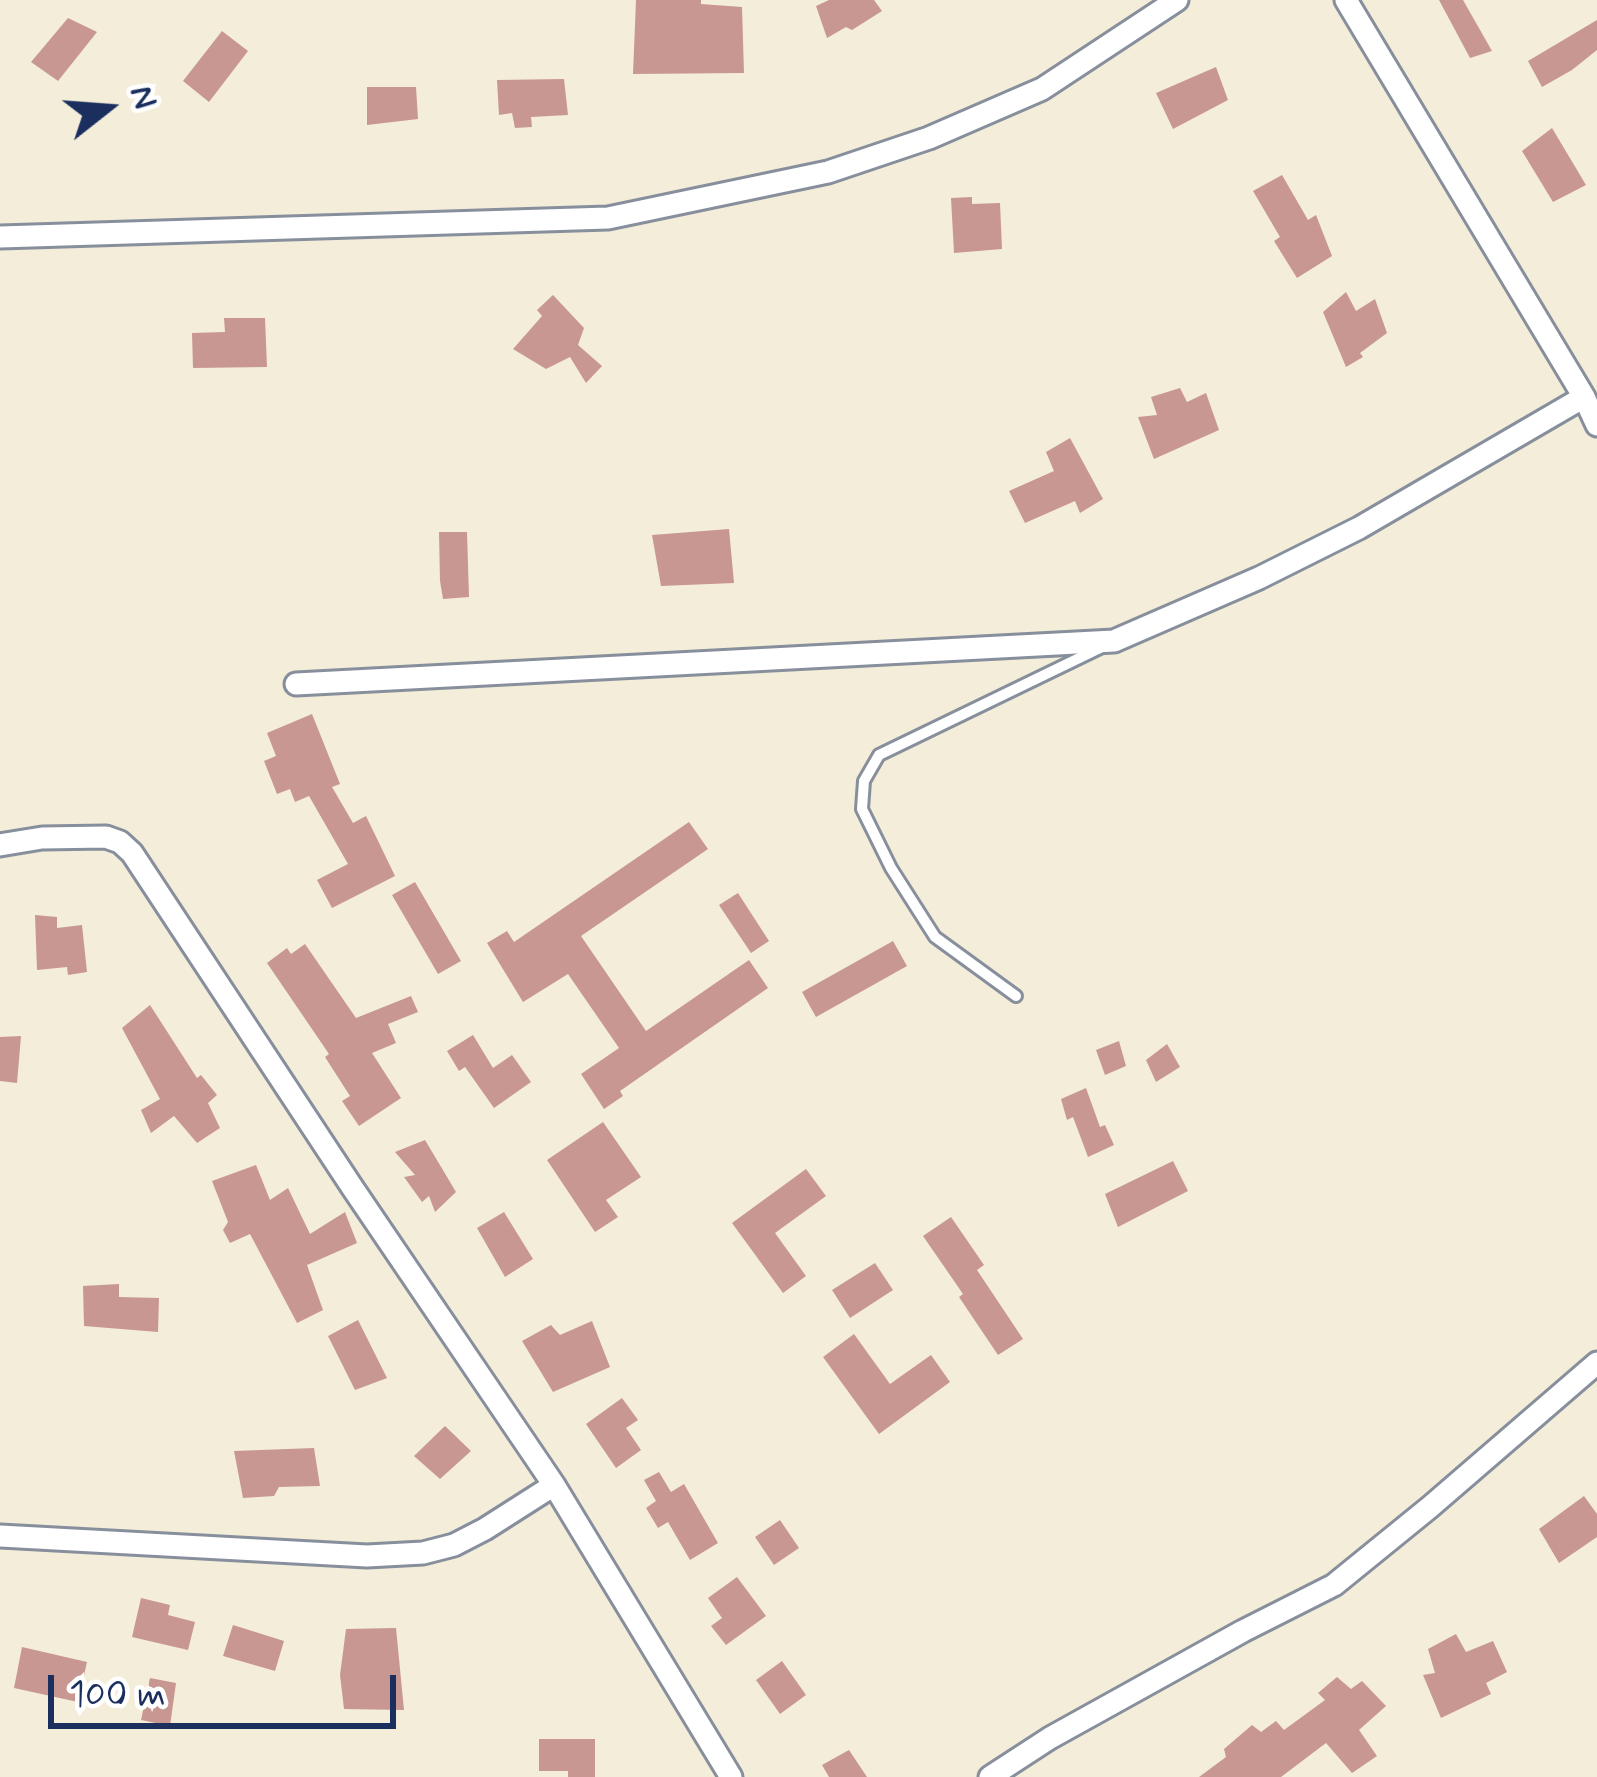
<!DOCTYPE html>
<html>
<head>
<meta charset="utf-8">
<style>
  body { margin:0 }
  #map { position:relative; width:1597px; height:1777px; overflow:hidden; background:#f3edd9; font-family:Mynerve,sans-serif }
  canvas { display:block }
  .north { position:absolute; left:48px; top:48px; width:120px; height:120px; -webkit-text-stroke:9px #fff; paint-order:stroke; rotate:73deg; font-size:33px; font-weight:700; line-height:48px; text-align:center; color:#1b2f5e }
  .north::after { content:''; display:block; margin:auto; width:42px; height:54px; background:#1b2f5e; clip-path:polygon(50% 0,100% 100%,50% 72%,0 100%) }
  .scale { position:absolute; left:48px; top:1675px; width:348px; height:54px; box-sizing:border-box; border:6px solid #1b2f5e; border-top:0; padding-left:15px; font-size:36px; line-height:42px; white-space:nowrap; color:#1b2f5e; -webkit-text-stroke:9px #fff; paint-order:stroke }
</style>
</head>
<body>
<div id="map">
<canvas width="1597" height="1777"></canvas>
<div class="north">N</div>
<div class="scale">100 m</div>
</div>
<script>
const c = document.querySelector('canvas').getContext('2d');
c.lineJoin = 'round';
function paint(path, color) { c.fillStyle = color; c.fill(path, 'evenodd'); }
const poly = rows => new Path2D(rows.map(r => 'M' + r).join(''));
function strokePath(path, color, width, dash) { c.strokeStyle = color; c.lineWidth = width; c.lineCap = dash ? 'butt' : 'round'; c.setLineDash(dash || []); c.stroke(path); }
paint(poly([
  [636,0,701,0,701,4,742,7,744,73,633,74],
  [829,0,874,0,882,11,852,30,846,27,827,38,816,6],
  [1439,0,1463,0,1492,51,1470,58],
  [68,18,97,32,58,81,31,62],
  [1597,20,1597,50,1572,70,1542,87,1528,61],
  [222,31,248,51,209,102,183,81],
  [1216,67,1228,100,1173,129,1156,93],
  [564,79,568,115,531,117,532,127,515,128,512,113,499,115,497,80],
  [367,87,416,87,418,119,367,125],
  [1552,128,1586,185,1553,202,1522,151],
  [1282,175,1308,220,1316,215,1332,256,1297,278,1274,241,1280,237,1253,191],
  [972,197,972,204,1000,203,1002,249,954,253,951,198],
  [1346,292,1356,311,1375,299,1387,333,1360,353,1363,357,1346,367,1323,312],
  [553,295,584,328,578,345,602,366,586,383,570,357,546,369,513,349,542,316,537,310],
  [224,318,265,318,267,367,193,368,192,333,225,332],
  [1180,388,1187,402,1206,393,1219,430,1154,459,1138,417,1157,415,1151,397],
  [1070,438,1103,499,1080,513,1075,501,1025,523,1009,491,1054,471,1046,452],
  [729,529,734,583,661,586,652,535],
  [439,532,467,532,469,597,443,599,440,581],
  [312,714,340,784,332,787,353,823,366,816,395,876,332,908,317,880,348,864,309,796,295,802,290,789,277,794,264,761,276,756,267,733],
  [689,822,708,849,581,936,646,1031,749,960,768,988,620,1091,623,1096,604,1109,581,1074,619,1048,568,974,523,1002,487,943,507,931,514,942],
  [415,882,461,961,438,974,392,895],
  [738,893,769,941,751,953,719,905],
  [35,915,57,917,57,928,82,925,87,972,68,975,67,967,37,970],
  [893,941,907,966,816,1017,802,992],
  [305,944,356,1018,411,996,418,1012,388,1024,396,1043,372,1053,401,1098,359,1126,342,1101,350,1096,325,1057,329,1054,267,963,287,948,291,954],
  [150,1005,197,1078,201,1075,217,1095,208,1103,220,1128,197,1143,174,1116,151,1133,141,1110,160,1099,122,1028],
  [473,1035,493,1068,512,1055,531,1082,494,1108,465,1067,459,1071,447,1051],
  [21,1036,17,1083,0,1081,0,1037],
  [1119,1041,1126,1066,1105,1075,1096,1050],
  [1167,1044,1180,1067,1156,1082,1146,1060],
  [1086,1088,1100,1127,1105,1125,1114,1145,1088,1157,1073,1117,1067,1120,1061,1099],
  [603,1122,641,1177,606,1200,618,1217,595,1232,547,1160],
  [425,1140,456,1192,435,1212,429,1196,422,1202,404,1177,415,1175,395,1152],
  [1173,1161,1188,1191,1118,1227,1105,1194],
  [256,1165,270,1200,288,1188,310,1234,345,1212,357,1243,307,1265,323,1310,297,1323,250,1234,230,1243,223,1230,228,1222,212,1181],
  [806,1169,826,1196,775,1233,806,1276,783,1293,732,1223],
  [504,1212,533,1259,505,1277,477,1228],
  [951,1217,984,1265,977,1270,1023,1339,998,1355,959,1297,963,1294,923,1236],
  [875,1263,893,1290,850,1318,832,1290],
  [119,1284,119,1297,159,1298,158,1332,84,1326,83,1286],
  [358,1320,387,1378,355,1390,328,1336],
  [592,1321,610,1367,553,1392,522,1341,551,1325,560,1335],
  [854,1334,890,1384,931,1355,950,1382,879,1434,823,1357],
  [622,1398,638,1420,626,1428,641,1450,616,1468,586,1424],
  [445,1426,471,1451,440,1479,414,1456],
  [314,1448,320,1486,279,1487,274,1496,243,1498,234,1451],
  [659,1472,671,1492,684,1484,718,1543,690,1560,668,1522,658,1528,646,1508,656,1501,644,1480],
  [1584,1496,1597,1514,1597,1537,1559,1563,1539,1529],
  [780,1520,799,1548,774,1565,755,1537],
  [737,1577,766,1616,726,1645,711,1626,722,1618,708,1598],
  [141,1598,170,1605,168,1615,195,1622,188,1650,132,1637],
  [233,1625,284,1641,275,1671,223,1656],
  [396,1628,404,1710,344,1709,340,1675,346,1629],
  [1456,1634,1466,1652,1493,1641,1507,1672,1486,1683,1491,1694,1441,1718,1423,1675,1435,1673,1428,1649],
  [22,1647,87,1662,78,1702,14,1688],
  [782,1661,806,1695,780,1714,756,1680],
  [1337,1677,1351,1689,1362,1681,1386,1706,1359,1730,1377,1756,1352,1773,1326,1743,1281,1777,1199,1777,1226,1757,1224,1749,1252,1725,1261,1732,1276,1721,1284,1730,1325,1700,1318,1693],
  [150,1678,176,1683,170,1726,141,1720],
  [539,1739,595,1739,595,1777,568,1777,568,1771,539,1771],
  [849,1750,867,1777,829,1777,822,1765]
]), '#c99791');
const service = poly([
  [1016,996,935,937,891,868,862,809,864,781,879,755,1100,648]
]);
const minor = poly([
  [1346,0,1584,397,1597,425],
  [0,237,608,218,828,172,929,138,1042,89,1177,0],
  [296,684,1114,641,1259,578,1359,528,1584,397],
  [0,845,42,838,106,837,120,842,132,853,352,1187,554,1485,731,1777],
  [0,1536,367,1556,423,1553,454,1545,485,1529,554,1485],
  [990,1777,1050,1738,1243,1631,1334,1585,1430,1507,1597,1363]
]);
strokePath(service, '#878e9c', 16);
strokePath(minor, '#878e9c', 27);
strokePath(service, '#fff', 10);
strokePath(minor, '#fff', 21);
</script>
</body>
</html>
